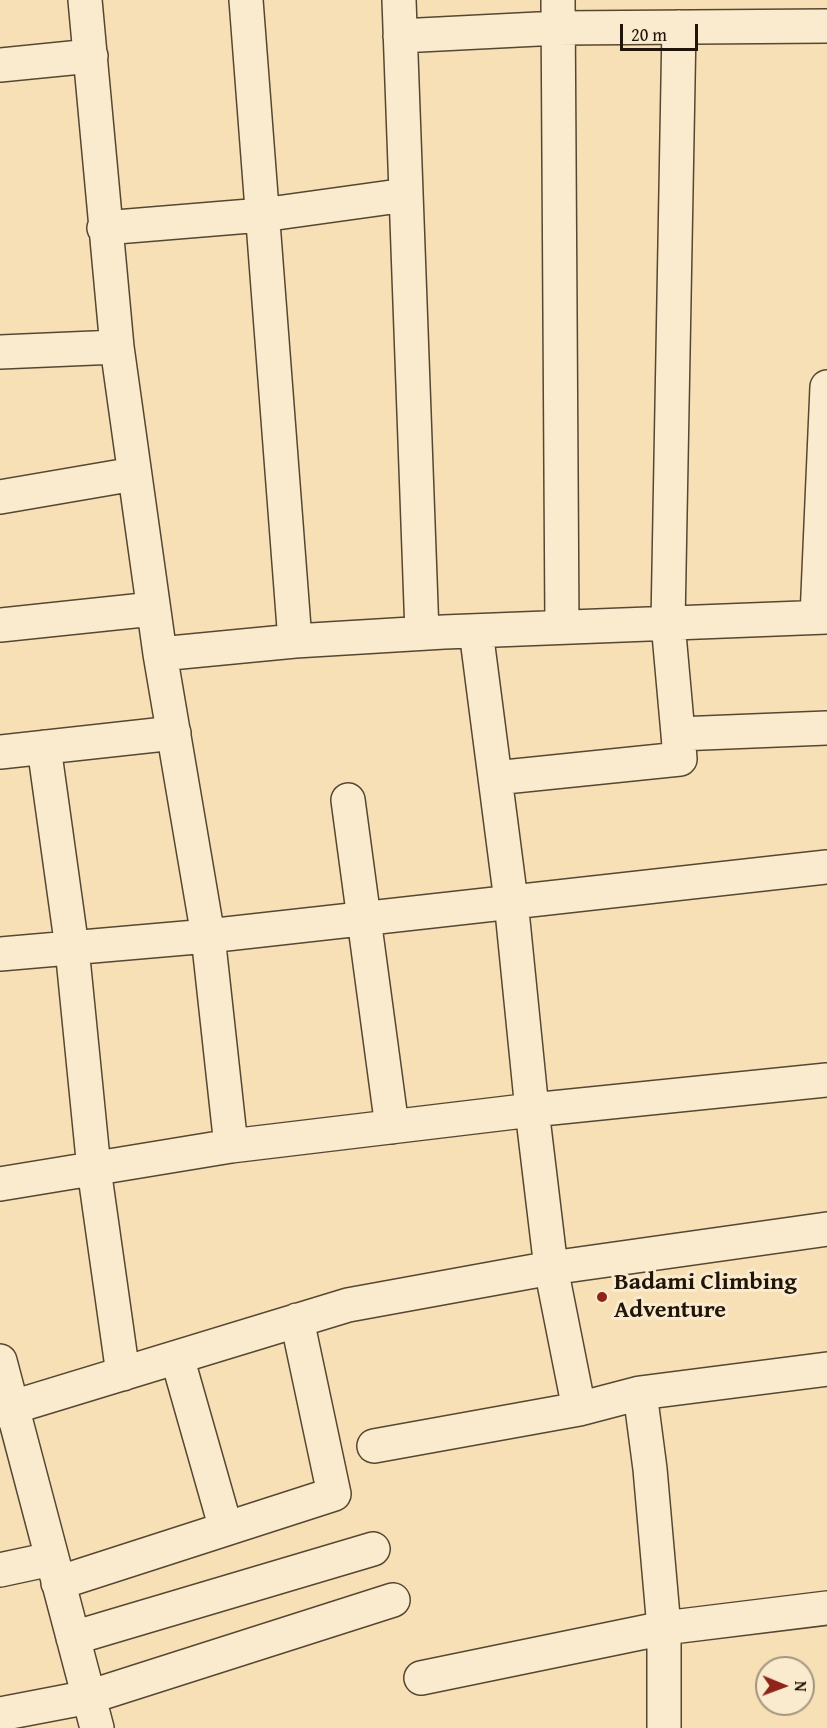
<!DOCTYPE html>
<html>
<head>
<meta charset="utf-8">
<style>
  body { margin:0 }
  #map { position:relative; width:827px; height:1728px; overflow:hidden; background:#f7e0b5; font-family:"Gentium Book Plus",serif }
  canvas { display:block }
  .north { position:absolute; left:755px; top:1656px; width:60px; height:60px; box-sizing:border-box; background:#faebcf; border:2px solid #a3957f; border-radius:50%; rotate:91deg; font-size:16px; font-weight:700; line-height:24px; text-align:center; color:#211408 }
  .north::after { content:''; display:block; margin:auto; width:21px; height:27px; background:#8f2418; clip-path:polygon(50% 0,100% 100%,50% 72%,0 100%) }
  .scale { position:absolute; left:620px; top:24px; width:78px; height:27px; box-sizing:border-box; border:3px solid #211408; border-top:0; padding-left:8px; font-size:18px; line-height:21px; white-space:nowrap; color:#211408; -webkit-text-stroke:4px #faebcf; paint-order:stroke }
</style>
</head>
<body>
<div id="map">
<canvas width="827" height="1728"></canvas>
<div class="north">N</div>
<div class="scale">20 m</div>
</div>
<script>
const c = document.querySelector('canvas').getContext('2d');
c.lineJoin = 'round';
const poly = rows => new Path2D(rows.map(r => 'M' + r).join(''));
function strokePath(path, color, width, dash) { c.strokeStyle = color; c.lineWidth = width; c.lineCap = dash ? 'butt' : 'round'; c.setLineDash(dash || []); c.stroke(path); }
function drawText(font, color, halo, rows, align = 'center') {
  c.font = font + ' "Gentium Book Plus",serif'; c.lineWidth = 6; c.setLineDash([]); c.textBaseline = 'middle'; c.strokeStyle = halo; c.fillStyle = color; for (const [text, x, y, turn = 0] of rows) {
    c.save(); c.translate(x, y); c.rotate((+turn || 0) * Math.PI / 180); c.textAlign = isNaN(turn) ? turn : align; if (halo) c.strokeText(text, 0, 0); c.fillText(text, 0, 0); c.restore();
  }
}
const minor = poly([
  [85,0,117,347,160,654,295,641,444,632,827,617],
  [246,0,295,641],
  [399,0,422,633],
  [558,0,562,627],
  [679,27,668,623,678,734,827,728],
  [400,36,558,28,827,26],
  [0,65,91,56],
  [104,228,262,215,406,195],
  [0,352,117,347],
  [0,497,134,474],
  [817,617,827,387],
  [0,625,153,609],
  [476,631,511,901,532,1110,827,1080],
  [160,654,208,936,231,1146],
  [44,747,72,948,94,1169,123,1374],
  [0,752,174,733],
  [495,778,680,759,678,734],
  [348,800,392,1127],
  [0,954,208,936,827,867],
  [0,1184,231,1146,532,1110,551,1268,579,1409],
  [177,1357,226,1529],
  [0,1361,97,1728],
  [640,1393,650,1469,664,1628,664,1728],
  [0,1411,348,1305,551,1268,827,1229],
  [374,1446,579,1409,640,1393,827,1369],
  [0,1570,51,1559],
  [58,1583,334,1494,297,1320],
  [73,1638,373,1549],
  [421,1678,664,1628,827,1608],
  [0,1714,89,1697,393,1600]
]);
strokePath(minor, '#564733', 36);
strokePath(minor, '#faebcf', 33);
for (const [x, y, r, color] of [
  [602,1297,6,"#8f2418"]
]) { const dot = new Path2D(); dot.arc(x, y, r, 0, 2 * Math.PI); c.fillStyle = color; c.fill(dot); strokePath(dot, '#faebcf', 2); }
drawText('bold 24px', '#211408', '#faebcf', [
  ["Badami Climbing",614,1283],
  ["Adventure",614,1311]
], 'left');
</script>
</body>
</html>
